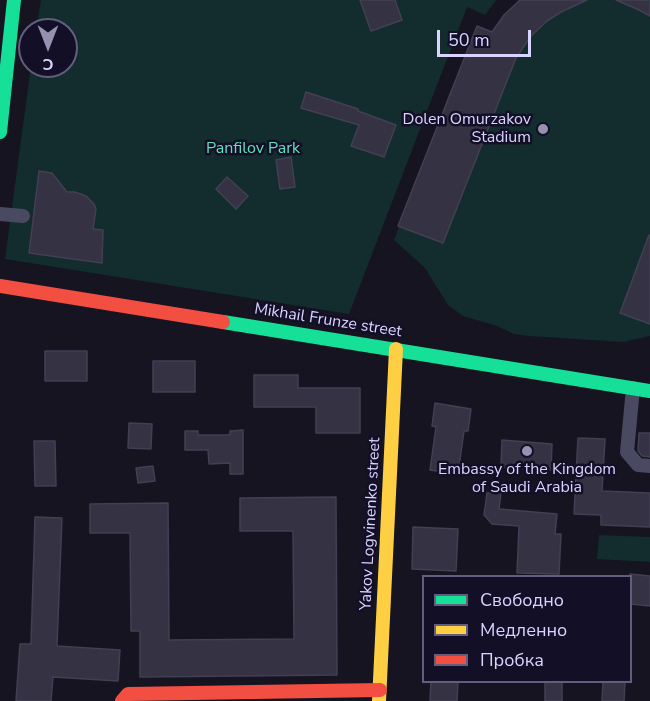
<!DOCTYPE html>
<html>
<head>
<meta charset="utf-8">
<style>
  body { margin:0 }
  #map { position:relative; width:650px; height:701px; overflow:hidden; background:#161421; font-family:"Nunito Sans",sans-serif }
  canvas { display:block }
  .legend { position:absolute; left:422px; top:575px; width:210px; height:108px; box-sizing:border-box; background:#130f26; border:2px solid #625e7d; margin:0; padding:8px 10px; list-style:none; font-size:18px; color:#d9d4ff }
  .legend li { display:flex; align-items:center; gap:12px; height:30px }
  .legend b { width:30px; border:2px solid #625e7d }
  .north { position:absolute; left:18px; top:18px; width:60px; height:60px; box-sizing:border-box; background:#130f26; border:2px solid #625e7d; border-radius:50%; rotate:180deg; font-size:16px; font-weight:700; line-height:24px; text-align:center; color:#d9d4ff }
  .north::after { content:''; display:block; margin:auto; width:21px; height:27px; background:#9591b1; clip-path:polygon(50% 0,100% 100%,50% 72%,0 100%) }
  .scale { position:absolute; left:437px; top:30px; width:94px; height:27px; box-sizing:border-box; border:3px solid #d9d4ff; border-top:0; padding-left:8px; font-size:18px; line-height:21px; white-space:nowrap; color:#d9d4ff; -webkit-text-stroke:4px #130f26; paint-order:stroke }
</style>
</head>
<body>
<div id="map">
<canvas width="650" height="701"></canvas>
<ul class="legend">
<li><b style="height:8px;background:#16e098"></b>Свободно</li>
<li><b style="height:8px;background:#ffcf43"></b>Медленно</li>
<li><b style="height:8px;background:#f24e42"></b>Пробка</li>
</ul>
<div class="north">С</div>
<div class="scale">50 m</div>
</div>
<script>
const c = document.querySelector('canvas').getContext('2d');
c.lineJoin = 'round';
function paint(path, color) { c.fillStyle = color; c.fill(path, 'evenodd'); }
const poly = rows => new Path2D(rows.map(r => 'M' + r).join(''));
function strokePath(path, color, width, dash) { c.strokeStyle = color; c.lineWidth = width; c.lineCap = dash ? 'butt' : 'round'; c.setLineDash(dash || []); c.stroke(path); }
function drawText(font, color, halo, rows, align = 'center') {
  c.font = font + ' "Nunito Sans",sans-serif'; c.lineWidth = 5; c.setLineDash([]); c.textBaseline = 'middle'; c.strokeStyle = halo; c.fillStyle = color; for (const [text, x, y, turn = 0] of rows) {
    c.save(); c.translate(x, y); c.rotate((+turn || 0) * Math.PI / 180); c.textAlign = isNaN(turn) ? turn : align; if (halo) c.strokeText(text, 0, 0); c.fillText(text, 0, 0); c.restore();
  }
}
paint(poly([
  [41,0,496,0,485,15,467,7,349,314,5,259,31,66,66,66,66,30,36,30],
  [520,0,650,0,650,336,623,342,529,336,514,334,497,326,463,316,448,305,425,268,394,240,477,26,492,32,504,15],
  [599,535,650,537,650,562,597,559]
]), '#132c2d');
const building = poly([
  [360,0,395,0,402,20,371,31,360,0],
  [520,0,587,0,561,12,547,21,531,36,516,58,443,243,398,226,477,26,492,32,504,15,520,0],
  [616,0,650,0,650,16,639,10,616,0],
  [306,92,358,109,358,111,396,125,384,157,351,146,359,125,301,108,306,92],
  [291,157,295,187,280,189,276,160,291,157],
  [39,171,52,173,67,192,75,192,86,196,94,204,96,209,93,229,103,230,102,263,29,253,39,171],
  [227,177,248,196,236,209,216,189,227,177],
  [649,235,650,235,650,324,620,313,649,235],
  [45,351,87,351,87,381,45,381,45,351],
  [153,361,195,361,195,392,153,392,153,361],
  [254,375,298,375,298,388,360,388,360,433,316,433,316,407,254,407,254,375],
  [435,403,471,409,468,431,464,431,458,474,430,470,436,427,432,426,435,403],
  [129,423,152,424,151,449,128,448,129,423],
  [243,430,243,474,230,474,230,463,209,464,208,450,185,450,185,431,198,431,198,435,230,435,230,431,243,430],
  [639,433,650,433,650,457,642,456,638,451,639,433],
  [578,438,605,439,602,491,650,493,650,527,601,525,601,515,574,514,578,438],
  [502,440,552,444,551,470,501,467,502,440],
  [34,441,55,441,56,486,35,486,34,441],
  [153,466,155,481,138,483,136,468,153,466],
  [487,493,501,493,499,509,557,514,555,534,561,534,559,574,517,573,519,526,492,524,484,515,487,493],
  [336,497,337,675,140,677,140,631,131,631,130,533,90,533,90,504,168,503,169,640,294,639,293,531,240,531,240,498,336,497],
  [35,517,62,518,57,646,120,650,118,681,53,677,51,701,16,701,20,644,31,644,35,517],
  [413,527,458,529,456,571,412,569,413,527],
  [630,574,650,576,650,606,630,604,630,574],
  [431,681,458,681,457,701,430,701,431,681],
  [545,681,562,681,562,701,545,701,545,681],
  [603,681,625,681,624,701,602,701,603,681]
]);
paint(building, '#343243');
strokePath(building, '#433f54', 1.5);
strokePath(poly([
  [0,214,23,216],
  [633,388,627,452,638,465,650,466]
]), '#4a4962', 14);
strokePath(poly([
  [0,132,14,0],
  [223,322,650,391]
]), '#16e098', 14);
strokePath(poly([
  [379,701,396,349]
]), '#ffcf43', 14);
strokePath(poly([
  [0,286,223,322],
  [122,701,128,694,380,690]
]), '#f24e42', 14);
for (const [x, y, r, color] of [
  [543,129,6,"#9591b1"],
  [527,451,6,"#9591b1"]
]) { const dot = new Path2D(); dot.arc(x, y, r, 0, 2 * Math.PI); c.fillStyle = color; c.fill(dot); strokePath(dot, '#130f26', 2); }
drawText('16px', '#d9d4ff', '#130f26', [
  ["Dolen Omurzakov",531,120],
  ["Stadium",531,138],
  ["Embassy of the Kingdom",527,470,"center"],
  ["of Saudi Arabia",527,488,"center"]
], 'right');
drawText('16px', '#5fe0c0', '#130f26', [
  ["Panfilov Park",253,149]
]);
drawText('16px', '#d9d4ff', '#130f26', [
  ["Mikhail Frunze street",328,321,9],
  ["Yakov Logvinenko street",371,524,-87]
]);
</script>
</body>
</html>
